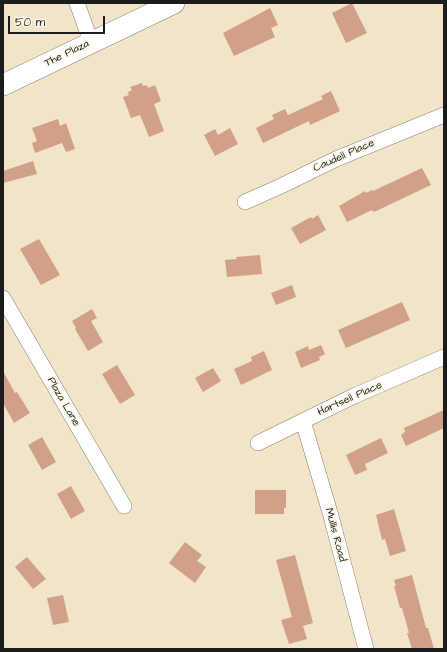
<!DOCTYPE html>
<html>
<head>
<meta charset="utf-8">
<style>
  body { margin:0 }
  #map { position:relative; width:447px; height:652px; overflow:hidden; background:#f2e4c8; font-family:"Architects Daughter",sans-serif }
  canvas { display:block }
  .frame { position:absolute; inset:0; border:4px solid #1c1c1c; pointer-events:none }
  .scale { position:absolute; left:8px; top:16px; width:97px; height:18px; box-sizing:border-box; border:2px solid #1c1c1c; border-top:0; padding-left:5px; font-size:12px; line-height:14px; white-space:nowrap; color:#1c1c1c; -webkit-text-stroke:3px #fcf5e5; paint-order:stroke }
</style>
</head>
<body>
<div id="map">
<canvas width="447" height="652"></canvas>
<div class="frame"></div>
<div class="scale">50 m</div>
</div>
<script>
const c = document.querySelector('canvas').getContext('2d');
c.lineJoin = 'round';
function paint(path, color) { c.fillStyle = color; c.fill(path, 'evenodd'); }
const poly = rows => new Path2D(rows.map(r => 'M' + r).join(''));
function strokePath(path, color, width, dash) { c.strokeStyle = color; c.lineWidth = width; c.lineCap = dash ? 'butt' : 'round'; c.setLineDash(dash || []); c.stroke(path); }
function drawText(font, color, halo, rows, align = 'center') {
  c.font = font + ' "Architects Daughter",sans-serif'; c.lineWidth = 3; c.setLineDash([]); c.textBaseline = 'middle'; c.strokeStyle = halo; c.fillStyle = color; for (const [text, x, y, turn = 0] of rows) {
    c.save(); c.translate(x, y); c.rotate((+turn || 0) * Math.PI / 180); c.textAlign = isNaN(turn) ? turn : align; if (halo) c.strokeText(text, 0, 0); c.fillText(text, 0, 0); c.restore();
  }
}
paint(poly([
  [352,3,367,33,346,43,332,13],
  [270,8,278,25,271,28,275,37,234,56,223,33],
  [142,83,143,86,147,85,148,88,155,85,161,101,154,104,164,131,149,137,140,115,131,118,123,97,129,95,128,92,132,90,130,87],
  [331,91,340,111,310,125,309,121,263,143,256,128,274,119,272,115,285,109,288,115,323,99,321,96],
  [58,119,60,126,66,123,75,149,66,152,62,143,35,153,32,143,37,141,32,128],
  [230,128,238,144,215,156,204,135,215,129,218,135],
  [33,161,37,174,3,183,3,171],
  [422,168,431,185,374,212,372,210,347,222,339,206,365,191,366,193,372,190,373,191],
  [318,215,326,230,300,244,291,228,311,217,312,219],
  [39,239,60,275,41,285,20,249],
  [260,255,262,274,227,277,225,260,237,259,236,257],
  [292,285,296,297,276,305,271,293],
  [402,302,410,320,346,348,338,330],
  [92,309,97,318,91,321,103,342,88,351,75,329,76,328,72,321],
  [321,345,325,354,319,357,320,360,301,368,295,352,308,346,309,350],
  [264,351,272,370,241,385,234,369,252,361,251,357],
  [117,365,135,395,120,404,102,374],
  [213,368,221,381,203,392,195,378],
  [3,371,15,393,17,392,30,413,14,423,3,403],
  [444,410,444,428,406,446,401,435,405,432,404,428],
  [42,437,56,462,42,470,28,445],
  [381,438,388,453,365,464,367,470,355,475,346,455],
  [71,486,85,511,71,519,57,494],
  [255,490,286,490,286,508,284,508,284,514,255,514],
  [394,509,406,551,390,556,385,539,382,540,376,515],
  [185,542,202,555,197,561,206,567,195,583,169,563],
  [295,555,313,623,303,626,307,639,289,644,281,620,292,617,276,560],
  [27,557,46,579,33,589,15,567],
  [412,575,426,628,428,628,434,649,412,649,407,633,409,633,402,608,400,608,394,586,396,586,394,580],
  [63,595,69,622,53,625,47,598]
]), '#d0a089');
const minor = poly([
  [77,3,91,42],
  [245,202,281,186,336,159,444,115],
  [3,298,124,506],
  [303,421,331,516,366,649],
  [258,443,354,396,444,357]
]);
const secondary = poly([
  [3,85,174,3]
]);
strokePath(minor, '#878072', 16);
strokePath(secondary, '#878072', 22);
strokePath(minor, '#fff', 15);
strokePath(secondary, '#fff', 21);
drawText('11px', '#1c1c1c', '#fcf5e5', [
  ["The Plaza",67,54,-26],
  ["Caudell Place",344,156,-24],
  ["Hartsell Place",350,399,-24],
  ["Plaza Lane",63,402,60],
  ["Mullis Road",335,535,75]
]);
</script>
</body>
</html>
